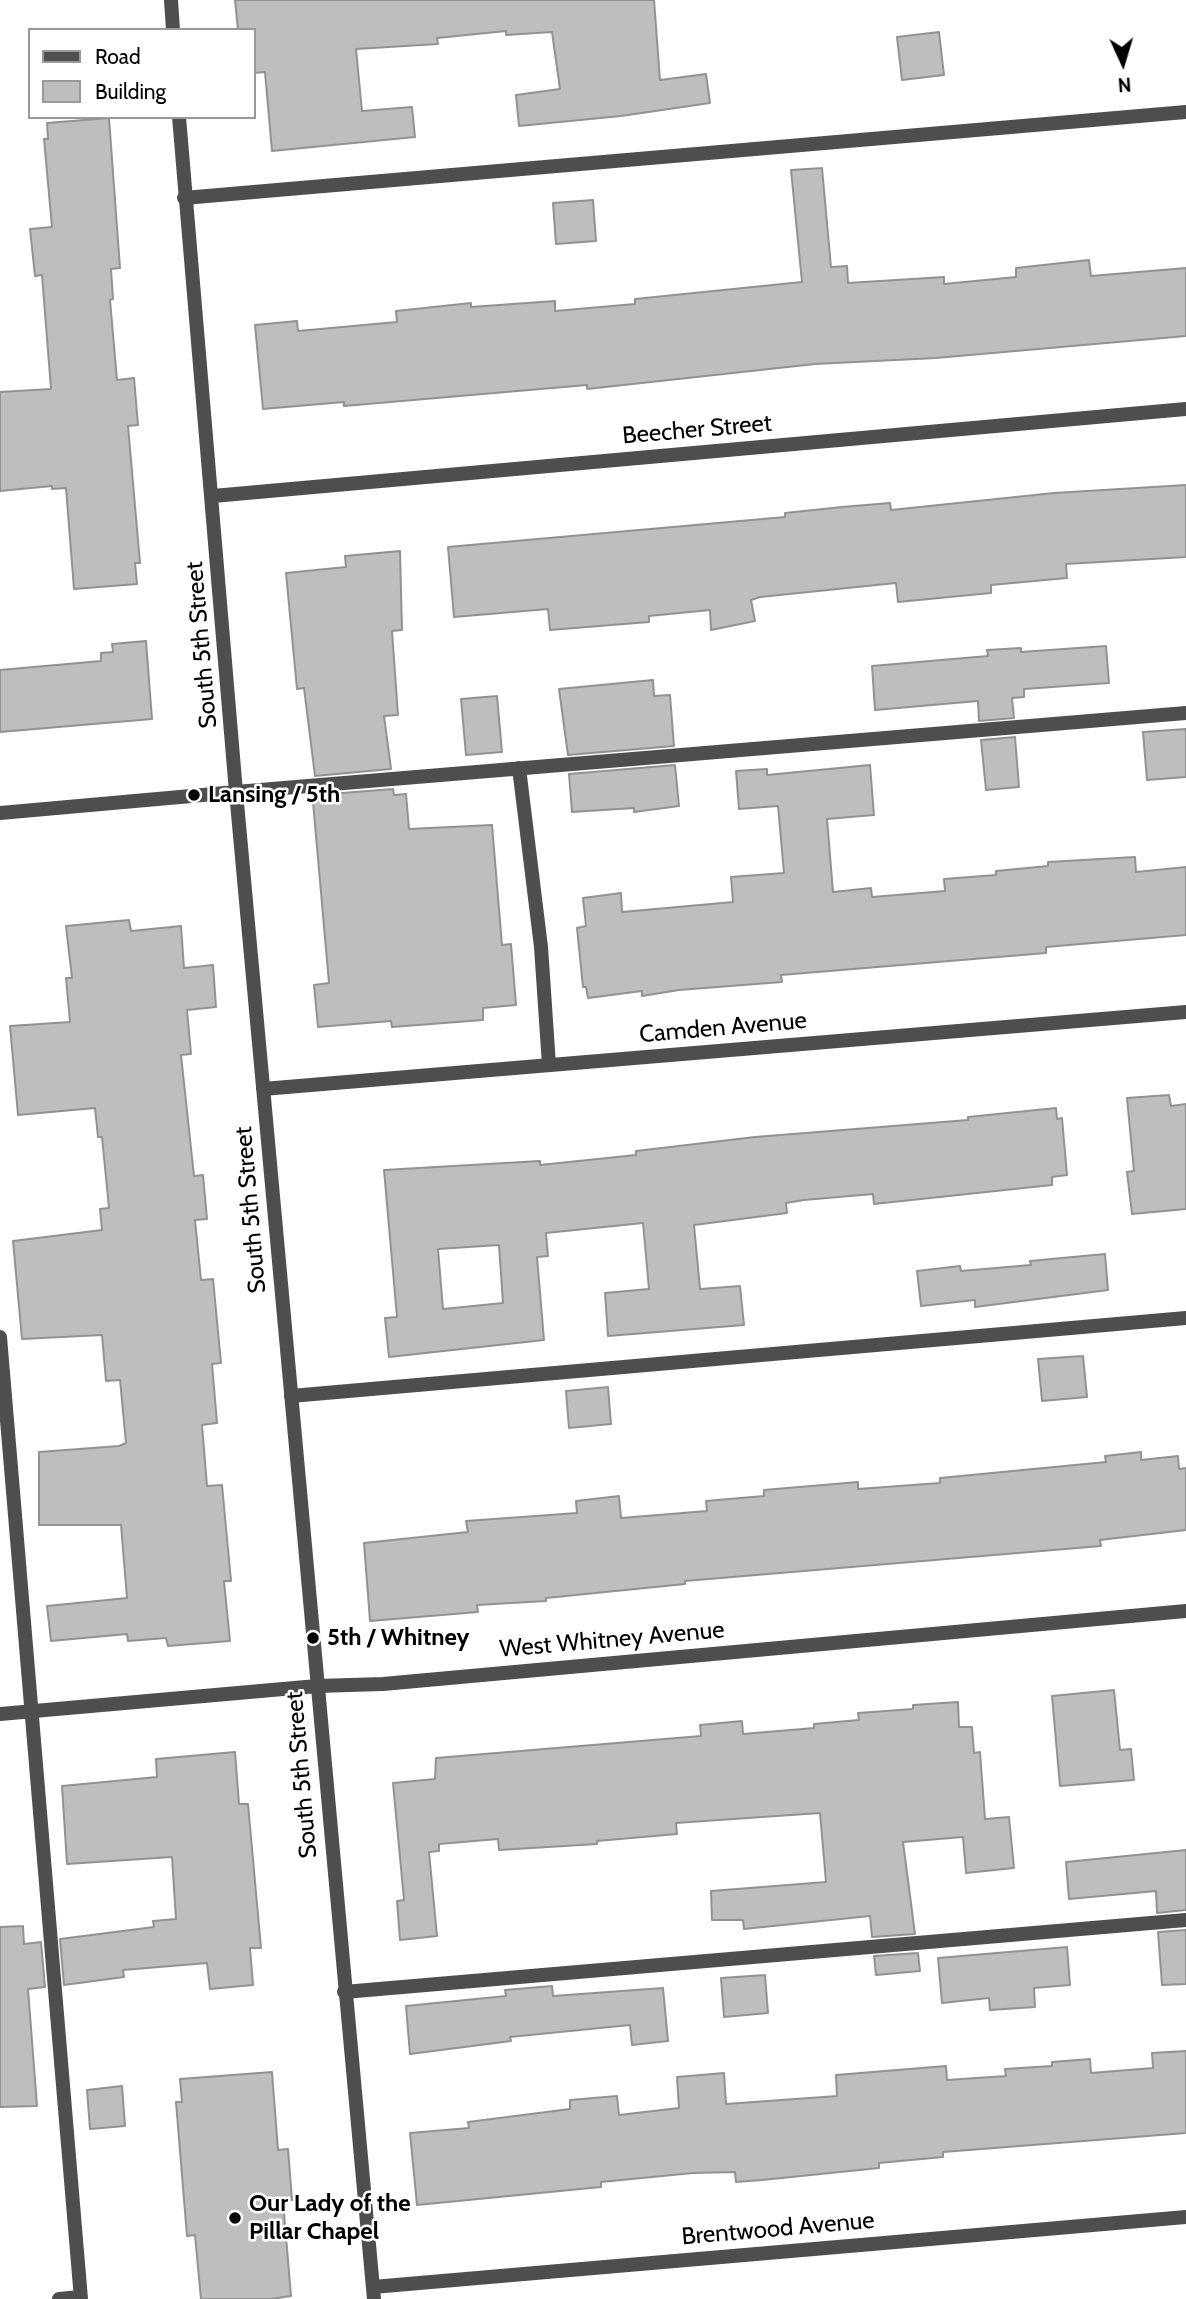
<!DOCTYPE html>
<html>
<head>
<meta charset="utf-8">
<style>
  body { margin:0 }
  #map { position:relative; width:1186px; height:2299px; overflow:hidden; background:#fff; font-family:Cabin,sans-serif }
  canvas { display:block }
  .legend { position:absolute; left:28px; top:28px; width:228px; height:91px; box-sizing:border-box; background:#fff; border:2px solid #999; margin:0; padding:9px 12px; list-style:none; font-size:21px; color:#000 }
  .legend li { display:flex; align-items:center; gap:14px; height:35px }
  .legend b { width:35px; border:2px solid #999 }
  .north { position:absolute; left:1088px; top:28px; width:70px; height:70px; -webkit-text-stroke:5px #fff; paint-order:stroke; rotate:176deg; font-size:19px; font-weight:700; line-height:28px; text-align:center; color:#000 }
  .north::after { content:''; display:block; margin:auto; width:24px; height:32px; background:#000; clip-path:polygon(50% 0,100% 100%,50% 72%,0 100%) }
</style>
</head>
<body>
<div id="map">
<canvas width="1186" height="2299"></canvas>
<ul class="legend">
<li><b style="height:9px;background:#4e4e4e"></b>Road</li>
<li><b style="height:19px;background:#bebebe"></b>Building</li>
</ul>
<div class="north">N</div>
</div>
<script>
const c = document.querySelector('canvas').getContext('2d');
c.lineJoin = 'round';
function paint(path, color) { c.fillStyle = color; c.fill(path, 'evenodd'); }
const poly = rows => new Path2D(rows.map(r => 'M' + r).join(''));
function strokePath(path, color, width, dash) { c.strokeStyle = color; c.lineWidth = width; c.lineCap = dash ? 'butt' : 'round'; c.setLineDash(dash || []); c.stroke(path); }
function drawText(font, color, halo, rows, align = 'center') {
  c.font = font + ' Cabin,sans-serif'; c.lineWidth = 5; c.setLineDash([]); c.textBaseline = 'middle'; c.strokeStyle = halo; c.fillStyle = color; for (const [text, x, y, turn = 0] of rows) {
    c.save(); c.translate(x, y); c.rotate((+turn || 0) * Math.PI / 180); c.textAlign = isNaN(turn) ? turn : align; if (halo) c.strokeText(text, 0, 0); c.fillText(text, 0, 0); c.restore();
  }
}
const building = poly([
  [235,0,654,0,660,80,706,74,710,103,621,116,519,126,516,95,560,89,552,32,506,35,506,31,437,38,438,44,356,49,362,111,412,107,415,137,272,151,265,72,254,73,254,30,238,30,235,0],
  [939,32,944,75,902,80,897,37,939,32],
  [109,118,120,268,111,269,113,299,110,300,117,380,134,378,138,425,128,426,140,563,135,563,137,584,74,589,66,488,52,489,52,486,0,491,0,392,51,389,42,275,35,276,30,229,52,227,44,139,48,139,47,123,109,118],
  [822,168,831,267,847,266,848,283,944,277,944,284,1016,277,1016,268,1089,260,1091,276,1186,268,1186,336,936,358,815,364,587,389,587,385,344,406,344,402,263,409,255,325,297,321,298,331,397,322,396,311,471,303,471,307,555,301,555,311,635,304,635,299,802,282,791,170,822,168],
  [593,200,596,241,556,244,553,203,593,200],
  [1186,485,1186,557,1066,564,1067,578,991,585,991,593,898,602,896,583,760,597,751,600,755,621,711,630,710,610,649,616,649,622,550,630,548,609,454,617,448,547,785,517,785,513,842,507,890,503,891,510,1054,493,1186,485],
  [400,551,402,630,392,631,398,715,384,716,391,769,315,776,304,688,297,689,286,573,346,567,345,556,400,551],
  [146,641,152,719,0,732,0,670,101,661,101,653,113,652,112,644,146,641],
  [1106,646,1109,683,1024,689,1024,697,1012,698,1014,718,979,721,978,701,875,710,872,666,988,656,987,650,1021,648,1021,652,1106,646],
  [653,680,654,696,670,695,674,746,568,755,559,689,653,680],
  [497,696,502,752,466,755,461,699,497,696],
  [1186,729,1186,777,1147,780,1143,732,1186,729],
  [1015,737,1019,787,986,790,981,740,1015,737],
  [675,765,679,806,634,812,634,808,572,812,569,774,675,765],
  [870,765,874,815,827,819,833,892,871,888,872,897,945,891,944,879,996,875,996,871,1048,866,1048,862,1135,857,1136,872,1186,867,1186,935,1046,947,1046,953,781,975,782,982,679,990,642,996,642,991,588,998,586,987,583,987,577,928,586,926,583,898,621,893,622,912,733,902,731,877,784,873,778,806,739,809,736,771,767,769,767,775,870,765],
  [393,789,394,795,406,794,409,829,492,825,502,945,511,944,516,1005,483,1008,483,1020,392,1027,391,1021,318,1027,314,985,329,983,313,802,318,801,317,795,393,789],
  [129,920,131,931,181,926,184,968,213,965,216,1007,187,1010,191,1054,181,1055,194,1176,203,1175,207,1219,195,1220,201,1280,213,1279,221,1363,212,1364,217,1423,202,1425,207,1486,222,1485,231,1581,224,1581,230,1641,168,1646,166,1638,128,1641,127,1634,51,1641,47,1606,127,1598,121,1525,39,1525,39,1452,119,1446,126,1443,120,1380,106,1381,102,1335,22,1339,13,1241,102,1230,100,1209,109,1208,102,1137,98,1137,95,1108,18,1115,10,1026,70,1022,66,978,72,978,66,926,129,920],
  [1169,1095,1171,1106,1186,1104,1186,1209,1132,1214,1127,1172,1134,1171,1127,1098,1169,1095],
  [1056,1108,1057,1119,1062,1118,1067,1175,1052,1177,1052,1185,874,1204,873,1194,804,1200,786,1203,787,1213,694,1225,700,1289,740,1286,744,1325,608,1336,605,1293,649,1289,643,1223,546,1233,548,1256,537,1257,544,1340,389,1357,385,1318,397,1317,384,1170,540,1161,540,1165,636,1155,636,1151,755,1137,968,1120,968,1117,1056,1108],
  [499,1245,503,1303,443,1309,438,1249,499,1245],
  [1105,1254,1108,1290,975,1307,975,1300,921,1306,917,1271,960,1266,961,1271,1031,1265,1030,1261,1105,1254],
  [1083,1356,1087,1397,1042,1401,1038,1359,1083,1356],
  [608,1387,611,1424,569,1428,566,1391,608,1387],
  [1141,1452,1141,1460,1178,1456,1179,1469,1186,1468,1186,1530,1100,1540,1101,1546,685,1581,685,1584,546,1598,546,1601,477,1605,478,1612,370,1621,364,1543,468,1532,466,1521,577,1513,576,1501,619,1496,621,1518,707,1511,706,1501,764,1496,764,1490,858,1482,858,1489,940,1483,940,1478,1106,1462,1105,1456,1141,1452],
  [1114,1690,1120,1750,1131,1749,1134,1780,1060,1786,1052,1696,1114,1690],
  [958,1702,959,1727,972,1727,974,1753,980,1752,985,1819,1009,1817,1014,1868,966,1873,963,1837,903,1842,915,1934,872,1937,870,1916,744,1929,743,1920,712,1920,711,1891,826,1882,820,1813,676,1823,677,1834,597,1841,597,1844,499,1850,498,1839,439,1844,439,1851,429,1852,437,1936,400,1940,397,1901,404,1900,393,1783,435,1779,436,1758,701,1736,700,1725,742,1721,743,1734,814,1728,814,1724,859,1720,858,1713,913,1709,913,1705,958,1702],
  [235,1752,239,1804,248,1804,261,1948,250,1948,253,1985,210,1989,207,1963,123,1970,124,1977,64,1985,60,1939,154,1927,153,1921,176,1919,172,1857,67,1864,62,1786,157,1777,156,1759,235,1752],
  [1186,1850,1186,1910,1157,1913,1156,1891,1069,1899,1066,1862,1186,1850],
  [23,1926,24,1944,41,1942,45,1987,28,1989,37,2106,0,2107,0,1927,23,1926],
  [1186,1930,1186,1984,1162,1985,1158,1932,1186,1930],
  [1067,1947,1070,1985,1034,1988,1035,2007,990,2010,989,1998,942,2003,938,1958,1067,1947],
  [918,1953,920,1971,876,1975,874,1956,918,1953],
  [765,1975,768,2013,724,2017,721,1978,765,1975],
  [552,1986,553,1996,663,1988,668,2041,632,2045,630,2025,510,2037,511,2041,410,2054,406,2006,506,1996,505,1990,552,1986],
  [1186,2051,1186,2133,943,2152,943,2157,879,2163,879,2168,762,2180,736,2182,735,2172,693,2173,601,2182,601,2187,417,2205,410,2133,469,2128,468,2122,570,2109,570,2100,617,2096,619,2115,679,2108,677,2077,724,2073,726,2104,837,2096,836,2075,946,2066,947,2080,1006,2076,1005,2069,1052,2066,1052,2062,1090,2059,1091,2073,1153,2068,1152,2053,1186,2051],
  [272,2072,278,2150,288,2149,292,2200,283,2201,291,2296,271,2299,201,2299,195,2235,187,2236,176,2102,182,2102,180,2079,272,2072],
  [122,2086,125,2126,90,2129,87,2090,122,2086]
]);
paint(building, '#bebebe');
strokePath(building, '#929292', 2);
strokePath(poly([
  [184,198,1186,112],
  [519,768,541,947,549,1065],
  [236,792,1186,713],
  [0,1337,81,2299],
  [291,1396,1186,1318],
  [344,1992,1186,1920],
  [59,2299,80,2297]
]), '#4e4e4e', 14);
strokePath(poly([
  [171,0,173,30],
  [179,117,236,792,374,2299],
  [213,496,1186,409],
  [0,813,236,792],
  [263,1089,1186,1012],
  [0,1714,317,1686,383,1684,1186,1611],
  [373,2287,1186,2217]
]), '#4e4e4e', 14);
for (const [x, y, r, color] of [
  [194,795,7,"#000"],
  [313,1638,7,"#000"],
  [235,2218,7,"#000"]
]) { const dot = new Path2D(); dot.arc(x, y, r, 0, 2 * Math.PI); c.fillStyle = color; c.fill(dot); strokePath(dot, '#fff', 2.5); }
drawText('24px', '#000', '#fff', [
  ["Beecher Street",697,430,-5],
  ["South 5th Street",202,645,-95],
  ["Camden Avenue",723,1028,-5],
  ["South 5th Street",251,1210,-95],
  ["West Whitney Avenue",612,1640,-5],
  ["South 5th Street",302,1775,-95],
  ["Brentwood Avenue",778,2229,-5]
]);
drawText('bold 24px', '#000', '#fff', [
  ["Lansing / 5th",208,795],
  ["5th / Whitney",327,1638],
  ["Our Lady of the",249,2204],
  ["Pillar Chapel",249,2232]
], 'left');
</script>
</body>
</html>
